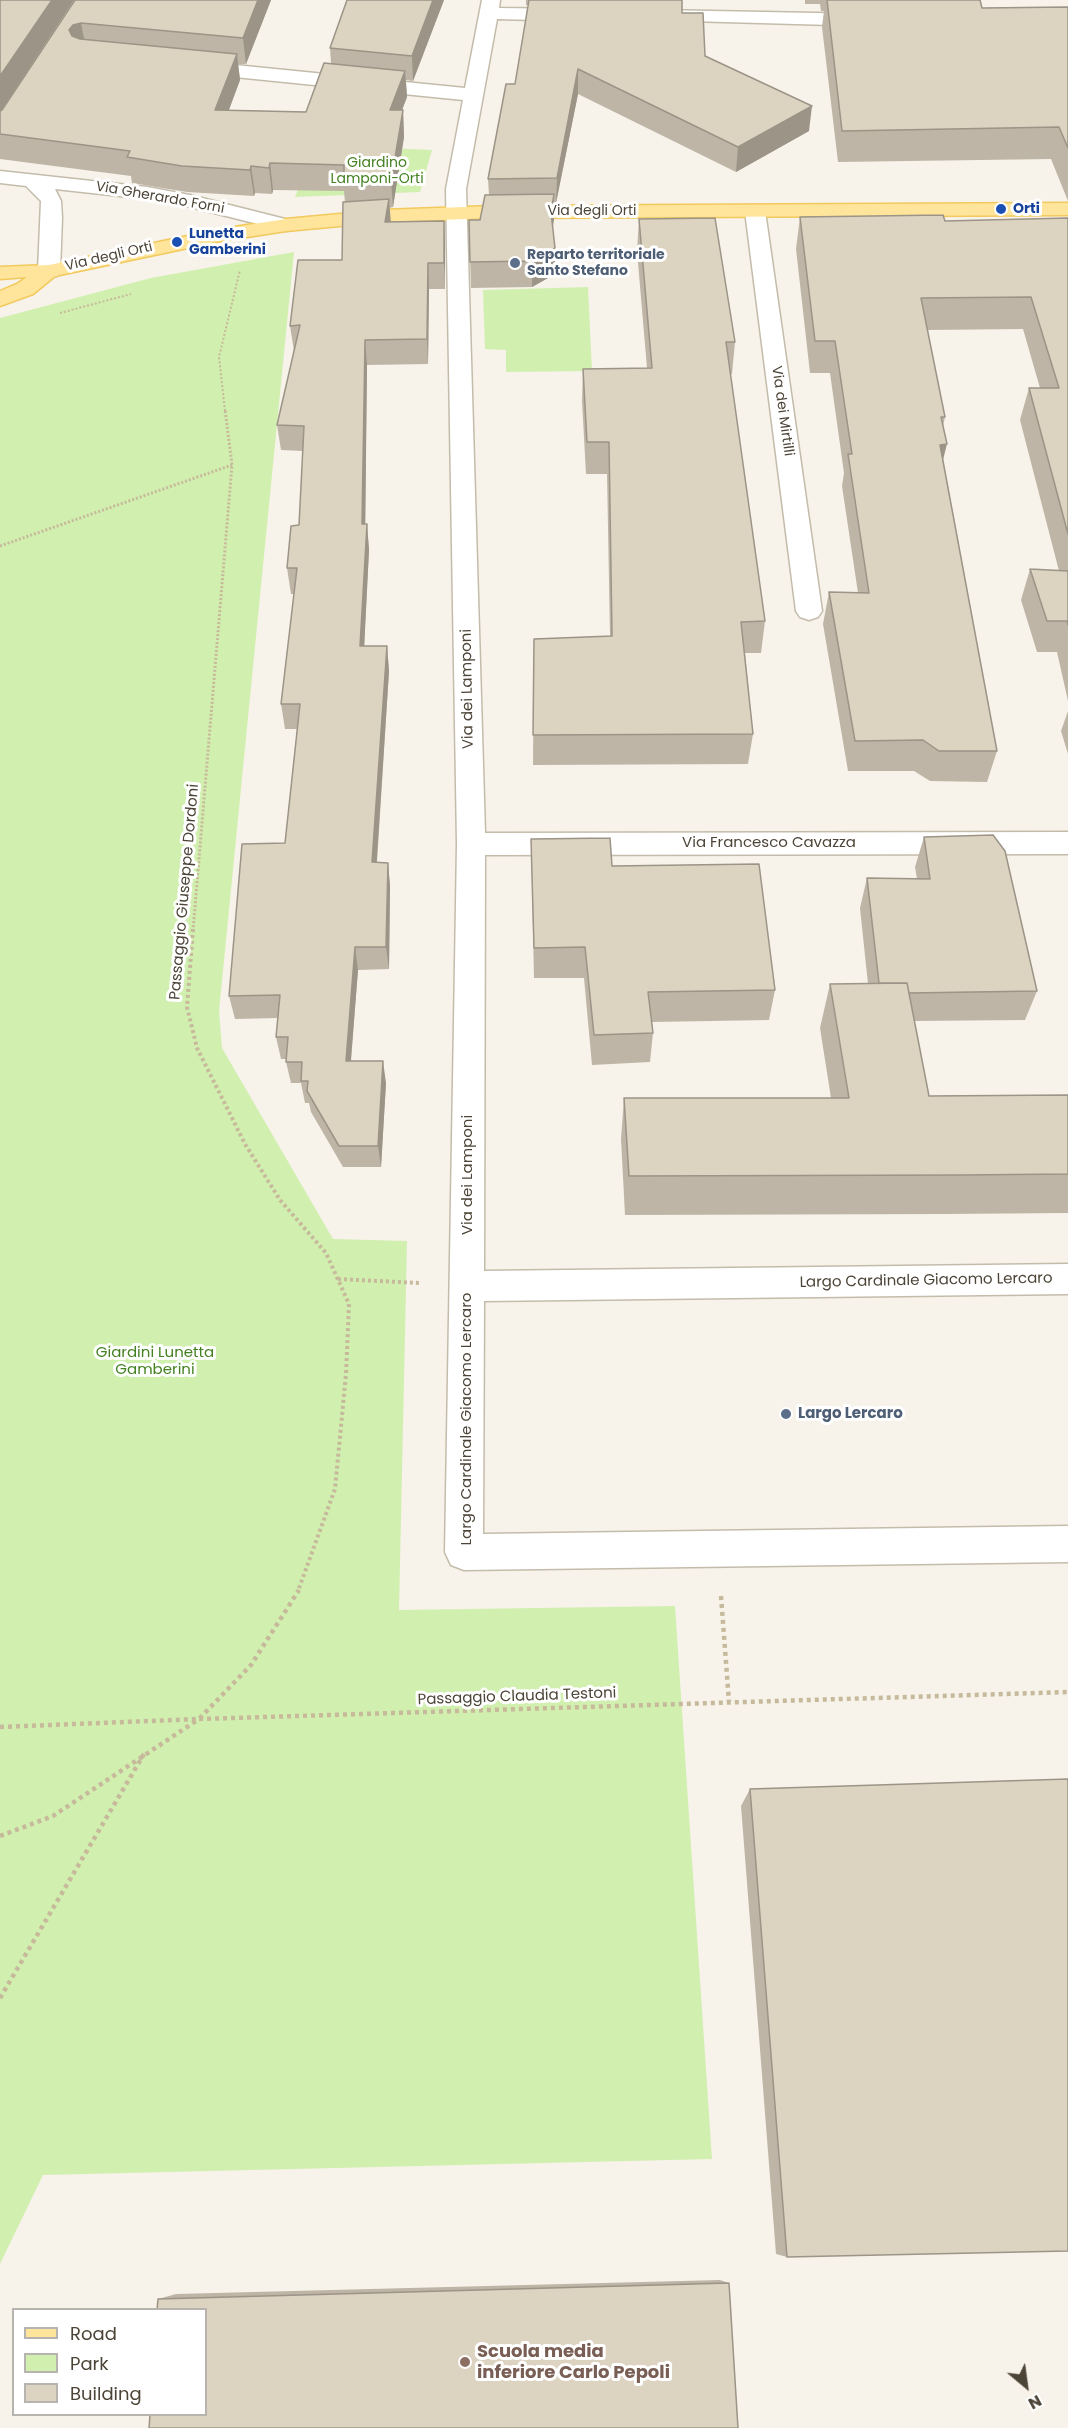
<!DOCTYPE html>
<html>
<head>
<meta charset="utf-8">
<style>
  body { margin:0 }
  #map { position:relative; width:1068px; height:2428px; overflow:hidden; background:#f7f3ea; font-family:Poppins,sans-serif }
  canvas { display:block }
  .legend { position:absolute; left:12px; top:2308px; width:195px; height:108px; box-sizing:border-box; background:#fff; border:2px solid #b7b4af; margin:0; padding:8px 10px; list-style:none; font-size:18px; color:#4c4437 }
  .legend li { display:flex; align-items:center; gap:12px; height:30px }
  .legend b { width:30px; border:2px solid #b7b4af }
  .north { position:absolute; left:996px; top:2356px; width:60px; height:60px; -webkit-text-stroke:4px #fff; paint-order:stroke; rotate:151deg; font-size:16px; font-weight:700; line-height:24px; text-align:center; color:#4c4437 }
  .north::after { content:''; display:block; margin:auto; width:21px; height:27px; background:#4c4437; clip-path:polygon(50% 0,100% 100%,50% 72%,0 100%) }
</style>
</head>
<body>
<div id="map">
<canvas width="1068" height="2428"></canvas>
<ul class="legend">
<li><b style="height:8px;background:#ffe59b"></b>Road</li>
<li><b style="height:16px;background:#d1efaf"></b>Park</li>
<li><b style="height:16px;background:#ddd3c1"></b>Building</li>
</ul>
<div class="north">N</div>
</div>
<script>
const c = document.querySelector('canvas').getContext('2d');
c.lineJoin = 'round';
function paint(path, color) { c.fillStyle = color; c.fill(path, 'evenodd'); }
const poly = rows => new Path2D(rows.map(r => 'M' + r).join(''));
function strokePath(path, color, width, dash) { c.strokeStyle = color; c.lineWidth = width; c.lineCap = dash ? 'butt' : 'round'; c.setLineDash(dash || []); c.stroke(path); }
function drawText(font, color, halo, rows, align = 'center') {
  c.font = font + ' Poppins,sans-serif'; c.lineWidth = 6; c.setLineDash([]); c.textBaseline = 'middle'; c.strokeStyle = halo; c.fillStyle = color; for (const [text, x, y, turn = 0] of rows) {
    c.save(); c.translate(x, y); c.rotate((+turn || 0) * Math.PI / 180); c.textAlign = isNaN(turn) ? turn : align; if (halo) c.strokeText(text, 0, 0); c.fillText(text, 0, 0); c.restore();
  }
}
paint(poly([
  [365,147,432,150,420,192,295,197,313,154],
  [294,252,219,1011,222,1048,333,1239,407,1241,399,1610,675,1606,712,2159,43,2175,0,2264,0,318,151,278],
  [588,287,592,371,506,372,506,350,485,349,483,290]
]), '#d1efaf');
const minor = poly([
  [482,0,500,0,499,8,571,9,578,11,580,15,578,19,571,21,497,19,466,189,485,833,1068,832,1068,854,485,855,484,1271,1068,1264,1068,1294,484,1301,483,1534,1068,1526,1068,1562,464,1570,451,1565,445,1552,457,844,446,189,463,100,195,73,188,71,185,67,188,63,195,61,465,88,482,0],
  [659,10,868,14,875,16,877,20,875,24,868,26,652,20,650,16,652,12,659,10],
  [0,171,147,187,190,195,293,221,297,225,293,229,286,231,190,207,147,199,55,189,61,201,62,218,60,271,57,276,49,277,41,276,38,271,41,201,26,186,0,183,0,171],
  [755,205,762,207,765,211,822,611,818,617,809,620,800,617,796,611,745,211,748,207,755,205]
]);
const major = poly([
  [1068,203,1068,215,493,218,383,222,286,231,221,241,55,276,33,294,0,306,0,291,17,284,27,277,0,279,0,267,49,265,221,229,286,219,383,210,493,206,1068,203]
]);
strokePath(minor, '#c4bcab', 3);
strokePath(major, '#f2c95d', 3);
strokePath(poly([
  [60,313,131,294],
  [225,411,219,357,240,270]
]), '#c7b99b', 2, [2, 2]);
strokePath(poly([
  [0,546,232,465],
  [193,931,232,465,225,409]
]), '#c7b99b', 3, [2, 2]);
strokePath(poly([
  [193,929,187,1007,197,1048,245,1144,280,1200,326,1253,349,1304,346,1374,335,1489,298,1591],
  [338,1279,419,1283]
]), '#c7b99b', 4, [3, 3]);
strokePath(poly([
  [721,1596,729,1702],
  [0,1727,199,1719,251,1665,299,1590],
  [0,1836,53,1816,199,1719,1068,1692],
  [0,1998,144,1754]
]), '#c7b99b', 4.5, [4, 4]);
paint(minor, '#fff');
paint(major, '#ffe59b');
paint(poly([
  [0,0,74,0,1,110,75,0,271,0,246,64,238,64,240,80,229,110,306,112,331,63,330,48,444,0,413,81,406,80,407,97,402,110,403,110,404,137,393,207,389,208,390,222,444,221,445,289,429,289,428,364,367,365,365,524,367,524,369,550,364,646,387,646,389,671,377,863,388,863,390,886,389,969,358,970,351,1061,386,1083,381,1167,343,1167,311,1112,309,1103,305,1103,301,1083,291,1083,286,1062,286,1059,281,1059,276,1037,278,1018,235,1019,229,996,285,843,297,729,285,729,281,704,294,594,291,594,287,568,299,525,303,451,281,450,277,425,294,351,290,326,342,260,345,202,344,191,273,190,272,194,255,193,254,196,187,192,132,183,131,176,0,159],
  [526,0,682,0,682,13,705,56,809,131,736,172,578,94,556,203,554,203,552,227,555,248,555,274,532,287,471,288,469,220,480,220,489,195,488,179,515,84,528,5,526,5],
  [805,0,980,0,982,8,1068,7,1068,201,1051,159,838,162,822,27,824,11,821,11,820,4,805,4],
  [800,217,945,221,1068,218,1068,701,1057,652,1037,652,1021,600,1030,569,1059,571,1020,420,1029,388,1040,388,1023,329,927,330,945,417,943,426,943,459,997,751,987,782,930,781,914,771,848,771,823,624,829,592,858,593,842,486,844,473,830,373,810,373,796,249],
  [639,219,735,342,732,374,730,374,765,621,761,653,745,653,753,734,748,764,533,765,534,639,610,636,607,474,586,474,582,401,583,369,647,368,637,251],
  [1068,711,1068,754,1061,731],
  [924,837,1037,991,1025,1020,914,1021,929,1096,1068,1095,1068,1213,945,1214,625,1215,621,1139,624,1098,831,1098,820,1028,830,984,868,984,860,908,867,878,917,879,915,867],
  [531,839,612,866,775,990,769,1020,652,1022,653,1033,650,1062,592,1065,584,978,534,978],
  [750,1789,787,2257,776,2254,741,1806],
  [720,2280,729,2283,158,2299,176,2294]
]), '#beb5a6');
paint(poly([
  [52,0,74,0,0,112,0,76],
  [258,0,271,0,246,64,243,38],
  [433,0,444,0,413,81,412,56],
  [81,23,86,49,78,51,69,30,73,25],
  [237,54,240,80,219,136,215,110],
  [578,69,578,94,556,203,557,178],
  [405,71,407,97,392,136,390,110],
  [812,106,809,131,736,172,738,147],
  [403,110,404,137,393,207,391,181],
  [270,163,273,190,272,194,269,168],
  [251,166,255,193,254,196,250,170],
  [554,194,554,220,551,238,551,212],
  [389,199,391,224,385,222],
  [444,221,445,246,445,289,444,263],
  [555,248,555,274,532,287,532,261],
  [428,263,429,289,428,364,427,339],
  [365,340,367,365,365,550,362,524],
  [947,444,939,476,940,445],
  [367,524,369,550,363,671,360,646],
  [387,646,389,671,375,886,372,862],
  [388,863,390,886,389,969,386,947],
  [355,947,358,970,349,1083,346,1061],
  [383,1061,386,1083,381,1167,378,1146]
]), '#9b9487');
const building = poly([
  [0,0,52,0,0,76,0,0],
  [75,0,258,0,243,38,81,23,73,25,69,30,72,36,80,39,237,54,215,110,306,112,324,63,405,71,390,110,403,110,391,181,344,185,344,165,270,163,269,168,251,166,250,170,182,166,127,157,130,151,0,134,0,111,2,110,75,0],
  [347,0,433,0,412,56,330,48,347,0],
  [529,0,682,0,682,13,703,13,705,56,812,106,738,147,578,69,557,178,488,179,506,84,515,84,529,0],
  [827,0,980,0,982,8,1068,7,1068,148,1059,127,842,131,827,0],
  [554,194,551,212,555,248,532,261,470,262,469,220,480,220,485,195,554,194],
  [389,199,385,222,444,221,444,263,428,263,427,339,365,340,362,524,367,524,360,646,387,646,372,862,388,863,386,947,355,947,346,1061,383,1061,378,1146,339,1146,307,1091,308,1081,301,1081,302,1062,286,1062,288,1037,276,1037,280,995,229,996,242,844,285,843,300,704,281,704,297,568,287,568,291,526,299,525,304,426,277,425,300,325,290,326,298,260,342,260,343,202,389,199],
  [943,215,945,221,1068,218,1068,534,1029,388,1059,388,1031,297,921,298,945,417,941,417,947,444,940,445,997,751,939,751,923,740,855,741,829,592,869,593,848,454,852,454,835,341,815,341,800,217,943,215],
  [715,218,735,342,726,342,765,621,741,622,753,734,533,735,534,639,612,636,609,442,587,442,583,369,652,368,639,219,715,218],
  [1030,569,1068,571,1068,625,1067,621,1047,621,1030,569],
  [993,835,1005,851,1037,991,909,993,907,983,879,983,867,878,930,879,924,837,993,835],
  [610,838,612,866,759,864,775,990,648,992,653,1033,594,1035,585,947,534,948,531,839,610,838],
  [907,983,929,1096,1068,1095,1068,1174,961,1175,629,1176,624,1098,849,1098,830,984,907,983],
  [1068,1779,1068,2251,787,2257,750,1789,1068,1779],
  [729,2283,738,2428,149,2428,150,2415,206,2415,206,2310,157,2310,158,2299,729,2283]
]);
paint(building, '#ddd3c1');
strokePath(building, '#9b9487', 1.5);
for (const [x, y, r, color] of [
  [1001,209,6,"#1a4fb4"],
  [177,242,6,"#1a4fb4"],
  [515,263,6,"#5c6f8a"],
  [786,1414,6,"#5c6f8a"],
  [465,2362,6,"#8d6e63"]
]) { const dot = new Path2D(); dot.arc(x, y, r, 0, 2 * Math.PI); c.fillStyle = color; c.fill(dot); strokePath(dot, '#fff', 2); }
drawText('14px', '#438121', '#fff', [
  ["Giardino",377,163],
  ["Lamponi-Orti",377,179]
]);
drawText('14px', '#4c4437', '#fff', [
  ["Via Gherardo Forni",160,198,10],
  ["Via degli Orti",592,211],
  ["Via degli Orti",109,257,-13],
  ["Via dei Mirtilli",782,411,82]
]);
drawText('bold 14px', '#164399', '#fff', [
  ["Orti",1013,209],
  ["Lunetta",189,234],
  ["Gamberini",189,250]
], 'left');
drawText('bold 14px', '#4e5e75', '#fff', [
  ["Reparto territoriale",527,255],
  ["Santo Stefano",527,271]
], 'left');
drawText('15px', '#4c4437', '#fff', [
  ["Via dei Lamponi",468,689,-91],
  ["Via Francesco Cavazza",769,843],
  ["Passaggio Giuseppe Dordoni",185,892,-85],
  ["Via dei Lamponi",468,1175,-90],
  ["Largo Cardinale Giacomo Lercaro",926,1281,-1],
  ["Largo Cardinale Giacomo Lercaro",467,1419,-90],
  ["Passaggio Claudia Testoni",517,1697,-2]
]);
drawText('15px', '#438121', '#fff', [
  ["Giardini Lunetta",155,1353],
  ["Gamberini",155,1370]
]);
drawText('bold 15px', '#4e5e75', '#fff', [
  ["Largo Lercaro",798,1414]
], 'left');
drawText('bold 18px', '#785e54', '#fff', [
  ["Scuola media",477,2352],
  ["inferiore Carlo Pepoli",477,2373]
], 'left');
</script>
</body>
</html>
